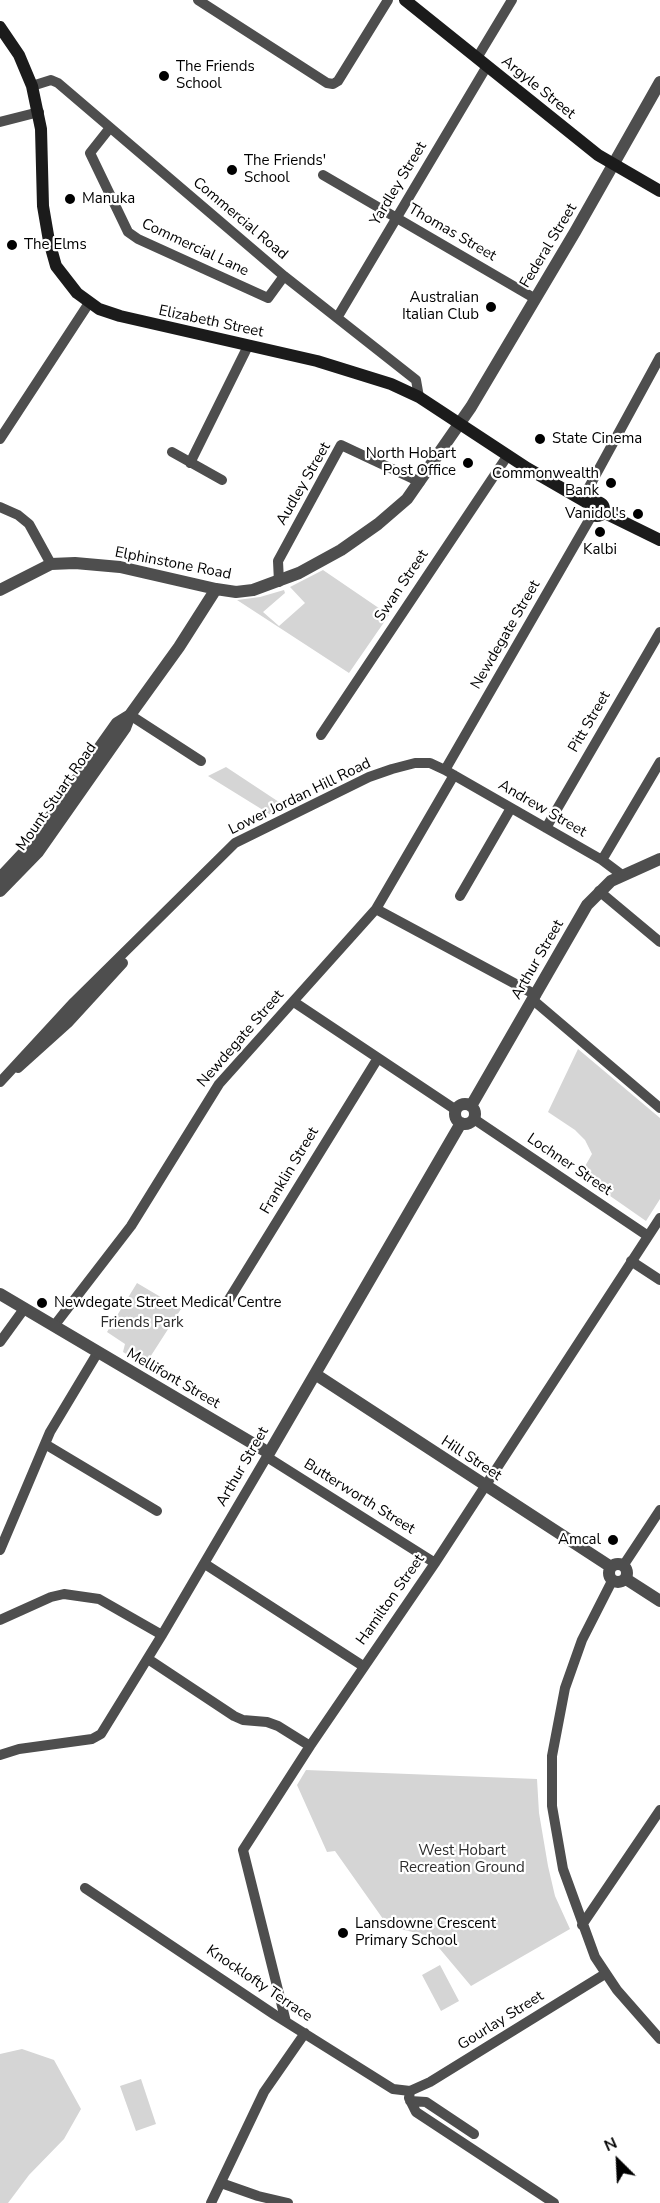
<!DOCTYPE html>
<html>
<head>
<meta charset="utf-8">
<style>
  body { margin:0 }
  #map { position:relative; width:660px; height:2203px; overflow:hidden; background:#fff; font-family:"Nunito Sans",sans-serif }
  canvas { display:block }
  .north { position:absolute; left:588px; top:2131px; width:60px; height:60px; -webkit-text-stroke:4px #fff; paint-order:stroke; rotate:336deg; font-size:16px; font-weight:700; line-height:24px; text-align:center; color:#000 }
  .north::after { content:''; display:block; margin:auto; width:21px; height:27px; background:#000; clip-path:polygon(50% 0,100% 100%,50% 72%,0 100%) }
</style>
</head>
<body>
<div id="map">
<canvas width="660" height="2203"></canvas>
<div class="north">N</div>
</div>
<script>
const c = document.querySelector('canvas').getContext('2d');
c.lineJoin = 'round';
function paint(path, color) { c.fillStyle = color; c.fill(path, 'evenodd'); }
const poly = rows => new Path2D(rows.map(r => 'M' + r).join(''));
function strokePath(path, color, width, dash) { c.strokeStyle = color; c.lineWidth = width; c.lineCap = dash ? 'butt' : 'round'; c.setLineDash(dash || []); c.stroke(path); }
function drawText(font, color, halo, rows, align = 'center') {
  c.font = font + ' "Nunito Sans",sans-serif'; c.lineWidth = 4.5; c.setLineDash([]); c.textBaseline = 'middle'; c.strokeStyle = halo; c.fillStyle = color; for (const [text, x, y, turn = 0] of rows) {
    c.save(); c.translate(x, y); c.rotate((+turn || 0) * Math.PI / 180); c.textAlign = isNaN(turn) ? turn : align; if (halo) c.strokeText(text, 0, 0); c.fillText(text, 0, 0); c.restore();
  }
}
paint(poly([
  [323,570,389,615,349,673,237,600,260,597,284,590,285,593,263,612,279,626,305,603,290,587],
  [226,767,288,808,271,815,208,776],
  [578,1049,660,1118,660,1199,646,1221,580,1175,592,1154,585,1140,575,1130,548,1112],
  [137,1283,181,1309,145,1365,123,1352,125,1344,107,1332],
  [306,1770,537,1779,539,1813,548,1866,555,1896,570,1929,471,1986,429,1936,388,1926,335,1851,327,1852,297,1785],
  [440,1965,459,2001,441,2011,422,1975],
  [22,2049,54,2060,81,2109,64,2139,29,2175,8,2203,0,2203,0,2054],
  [141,2079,156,2124,136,2131,120,2086]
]), '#d5d5d5');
strokePath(poly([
  [198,0,327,83,333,84,338,81,388,0],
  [477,58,512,0],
  [32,86,51,80,58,83,284,276,416,380,419,397],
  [0,122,39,112],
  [109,129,90,153,128,232,138,239,268,298,284,276],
  [323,175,534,298],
  [337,318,487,66],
  [0,439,89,303],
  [172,452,222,480],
  [190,463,248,346],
  [582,500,660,357],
  [0,507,18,515,29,524,51,564],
  [279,582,278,561,341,445,420,482],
  [130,715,201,761],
  [321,735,508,455],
  [445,770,592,515],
  [546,828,660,632],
  [602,860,660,762],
  [599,891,660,942],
  [460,896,511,808],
  [376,909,536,995],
  [533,1000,660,1108],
  [294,1002,456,1110],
  [18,1068,68,1023,123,963],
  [0,1082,74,1002,235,843,369,777,392,769,415,763,430,763,445,770,602,860,622,875],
  [474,1119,648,1236],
  [631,1261,660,1280],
  [228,1301,378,1058],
  [54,1326,131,1226,219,1084,376,909,454,775],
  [0,1342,24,1309],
  [45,1444,157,1511],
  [267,1457,435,1563],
  [0,1550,50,1432,98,1352],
  [205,1564,363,1666],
  [623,1566,660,1510],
  [612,1581,582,1640,565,1688,552,1756,552,1806,563,1869,595,1957,617,1990,660,2039],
  [0,1620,51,1597,64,1594,99,1599,162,1635],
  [148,1659,234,1716,243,1720,267,1722,278,1726,310,1746],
  [0,1755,19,1749,92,1739,101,1734,162,1635,269,1453],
  [85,1888,275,2015,393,2089,410,2091,409,2098,416,2112,554,2203],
  [582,1925,660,1810],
  [286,2022,243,1850,310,1746,435,1563,660,1218],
  [410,2091,430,2082,605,1974],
  [410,2101,426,2102,474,2134],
  [221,2183,258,2196,288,2203],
  [211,2203,264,2092,305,2033]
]), '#4e4e4e', 10);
strokePath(poly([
  [0,590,51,564,75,563,120,567,216,589,236,592,253,590,299,573,341,550,378,524,407,499,471,407,575,232,660,82],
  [0,878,29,847,117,723,130,715],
  [0,891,38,852,125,728,130,715,179,647,216,589],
  '455 1114a10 10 0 1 1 20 0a10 10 0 1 1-20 0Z',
  [471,1106,587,905,611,881,660,859],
  [0,1294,269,1453,461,1123],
  [315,1374,611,1567],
  '609 1573a9 9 0 1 1 18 0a9 9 0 1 1-18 0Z',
  [626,1579,660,1601]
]), '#4e4e4e', 12);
strokePath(poly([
  [405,0,598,155,660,191],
  [0,27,19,55,32,86,41,129,43,206,49,241,56,266,77,293,99,309,120,316,317,361,391,384,419,397,527,468,591,505],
  '590 509a7 7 0 1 1 14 0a7 7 0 1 1-14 0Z',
  [603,512,660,540]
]), '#1b1b1b', 12);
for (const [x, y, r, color] of [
  [164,76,6,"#000"],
  [232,170,6,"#000"],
  [70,199,6,"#000"],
  [12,245,6,"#000"],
  [491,307,6,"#000"],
  [540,439,6,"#000"],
  [468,463,6,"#000"],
  [611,483,6,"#000"],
  [638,514,6,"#000"],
  [600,532,6,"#000"],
  [42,1303,6,"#000"],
  [613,1540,6,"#000"],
  [343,1933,6,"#000"]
]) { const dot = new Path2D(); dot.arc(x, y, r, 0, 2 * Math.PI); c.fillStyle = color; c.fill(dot); strokePath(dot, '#fff', 2); }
drawText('15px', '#000', '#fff', [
  ["The Friends",176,67],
  ["School",176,84],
  ["The Friends'",244,161],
  ["School",244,178],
  ["Manuka",82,199],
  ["The Elms",24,245],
  ["Australian",479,298,"right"],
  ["Italian Club",479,315,"right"],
  ["State Cinema",552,439],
  ["North Hobart",456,454,"right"],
  ["Post Office",456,471,"right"],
  ["Commonwealth",599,474,"right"],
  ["Bank",599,491,"right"],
  ["Vanidol's",626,514,"right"],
  ["Kalbi",600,550,"center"],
  ["Newdegate Street Medical Centre",54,1303],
  ["Amcal",601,1540,"right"],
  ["Lansdowne Crescent",355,1924],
  ["Primary School",355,1941]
], 'left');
drawText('15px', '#000', '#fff', [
  ["Argyle Street",538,88,39],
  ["Yardley Street",399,184,-59],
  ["Commercial Road",240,219,40],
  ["Thomas Street",452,233,30],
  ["Federal Street",549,246,-59],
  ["Commercial Lane",195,248,25],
  ["Elizabeth Street",211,322,12],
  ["Audley Street",304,484,-60],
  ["Elphinstone Road",173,564,11],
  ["Swan Street",402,586,-56],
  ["Newdegate Street",506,635,-60],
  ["Pitt Street",590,722,-60],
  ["Mount Stuart Road",57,797,-55],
  ["Lower Jordan Hill Road",300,797,-26],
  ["Andrew Street",542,809,30],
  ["Arthur Street",538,960,-60],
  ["Newdegate Street",241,1039,-49],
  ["Lochner Street",569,1165,34],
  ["Franklin Street",290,1171,-59],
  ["Mellifont Street",173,1379,30],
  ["Hill Street",471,1459,33],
  ["Arthur Street",243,1467,-60],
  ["Butterworth Street",359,1497,32],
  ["Hamilton Street",391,1600,-55],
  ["Knocklofty Terrace",259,1984,34],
  ["Gourlay Street",501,2021,-32]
]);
drawText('15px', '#2c2c2c', '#fff', [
  ["Friends Park",142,1323],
  ["West Hobart",462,1851],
  ["Recreation Ground",462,1868]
]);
</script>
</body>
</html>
